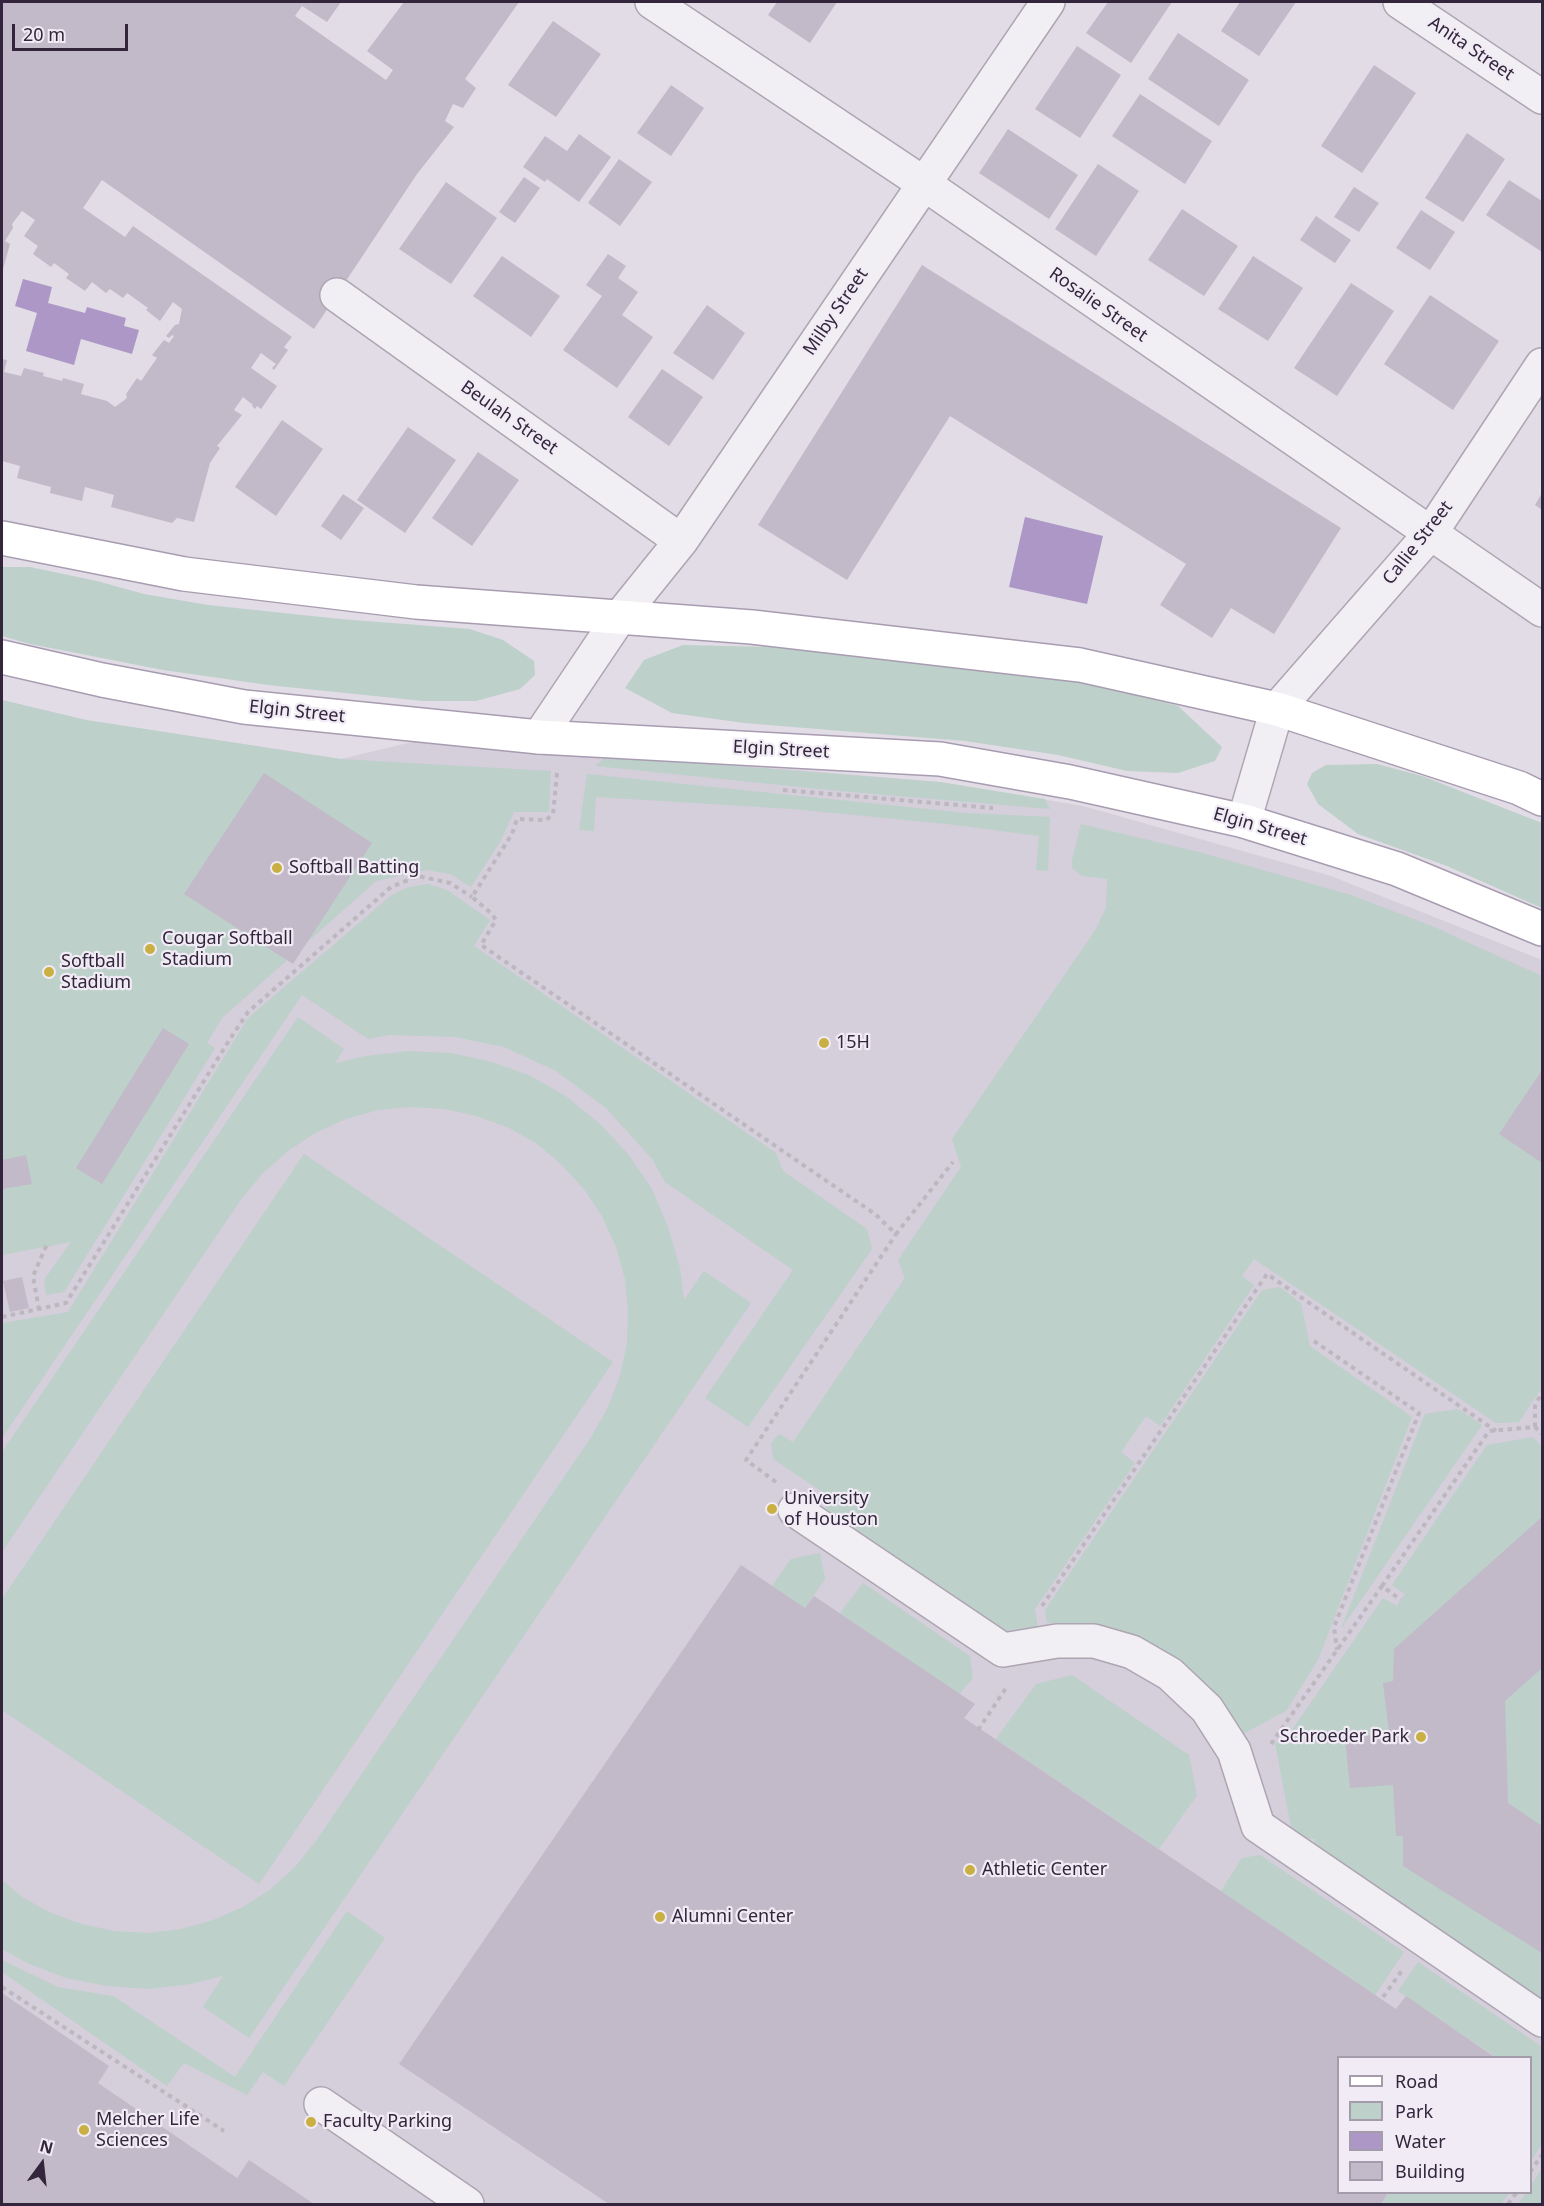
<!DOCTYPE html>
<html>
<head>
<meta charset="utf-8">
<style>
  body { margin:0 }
  #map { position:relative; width:1544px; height:2206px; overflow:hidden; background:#e2dce6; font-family:"Noto Sans",sans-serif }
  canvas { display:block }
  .frame { position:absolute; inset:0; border:3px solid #33263c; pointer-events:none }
  .legend { position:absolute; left:1337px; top:2056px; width:195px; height:138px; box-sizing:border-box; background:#f0ebf4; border:2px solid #a49caa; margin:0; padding:8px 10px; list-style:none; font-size:18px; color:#33263c }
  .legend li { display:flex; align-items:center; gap:12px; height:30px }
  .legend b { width:30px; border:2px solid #a49caa }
  .north { position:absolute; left:12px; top:2134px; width:60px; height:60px; -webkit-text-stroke:4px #f0ebf4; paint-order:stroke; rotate:15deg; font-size:16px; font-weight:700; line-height:24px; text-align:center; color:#33263c }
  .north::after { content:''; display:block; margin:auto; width:21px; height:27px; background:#33263c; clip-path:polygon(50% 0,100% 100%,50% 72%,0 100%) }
  .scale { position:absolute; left:12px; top:24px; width:116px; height:27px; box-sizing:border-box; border:3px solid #33263c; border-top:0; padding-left:8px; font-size:18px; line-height:21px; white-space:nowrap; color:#33263c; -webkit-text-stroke:4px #f0ebf4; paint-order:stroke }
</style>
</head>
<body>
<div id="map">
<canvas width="1544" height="2206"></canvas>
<div class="frame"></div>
<ul class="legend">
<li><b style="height:8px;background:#fff"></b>Road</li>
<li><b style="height:16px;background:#bdd0ca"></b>Park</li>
<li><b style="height:16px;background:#ad97c6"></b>Water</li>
<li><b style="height:16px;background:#c2bac8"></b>Building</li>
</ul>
<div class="north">N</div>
<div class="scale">20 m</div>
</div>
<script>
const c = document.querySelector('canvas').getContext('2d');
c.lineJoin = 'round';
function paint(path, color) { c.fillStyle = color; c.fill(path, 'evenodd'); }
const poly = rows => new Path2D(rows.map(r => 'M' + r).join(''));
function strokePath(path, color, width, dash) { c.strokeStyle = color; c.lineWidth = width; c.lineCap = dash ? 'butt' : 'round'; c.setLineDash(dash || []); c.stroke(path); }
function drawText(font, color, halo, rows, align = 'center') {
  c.font = font + ' "Noto Sans",sans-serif'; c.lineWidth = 4.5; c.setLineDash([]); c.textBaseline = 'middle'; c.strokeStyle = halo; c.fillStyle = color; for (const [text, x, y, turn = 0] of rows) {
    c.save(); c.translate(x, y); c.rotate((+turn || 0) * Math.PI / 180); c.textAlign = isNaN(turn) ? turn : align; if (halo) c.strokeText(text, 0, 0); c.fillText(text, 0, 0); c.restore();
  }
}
paint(poly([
  [2,700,86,720,341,759,412,742,798,770,940,782,1083,806,1331,876,1542,960,1542,2204,2,2204],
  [1338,2058,1530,2058,1530,2192,1338,2192]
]), '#d5cedb');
paint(poly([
  [2,567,30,567,97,581,144,594,208,605,340,619,470,629,503,640,534,661,535,675,520,689,476,701,423,701,268,685,163,670,30,644,2,636],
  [683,645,772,647,954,660,1108,687,1178,706,1222,747,1215,761,1178,773,1127,771,1058,755,965,741,744,723,672,713,625,688,644,660],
  [2,700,86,720,341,759,551,771,549,812,514,812,501,840,471,887,450,874,427,870,376,881,222,1018,207,1043,215,1048,64,1292,46,1295,44,1280,71,1242,2,1255],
  [607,756,940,782,1045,799,1050,809,839,791,595,766],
  [1377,764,1422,776,1542,823,1542,908,1447,866,1358,834,1318,804,1307,784,1312,773,1326,765],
  [587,774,966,813,1050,817,1048,871,1036,870,1039,836,947,824,792,809,596,797,594,831,579,830],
  [1081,824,1199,852,1351,895,1432,926,1542,976,1542,1070,1500,1133,1542,1163,1542,1387,1519,1422,1496,1423,1254,1259,1242,1276,1254,1285,1160,1426,1146,1416,1121,1452,1135,1463,1035,1609,1038,1627,1009,1630,998,1638,833,1531,821,1491,773,1459,771,1443,779,1434,793,1442,905,1278,898,1260,961,1167,952,1139,1096,929,1106,908,1107,879,1082,876,1072,868,1072,860],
  [428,884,447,890,490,920,474,946,776,1153,783,1171,867,1229,872,1249,748,1427,705,1398,793,1270,665,1182,653,1160,606,1108,556,1071,504,1047,455,1037,390,1035,368,1039,302,995,2,1438,2,1323,68,1312,248,1018,393,894,409,887],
  [298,1017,344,1049,335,1063,366,1056,409,1051,451,1053,492,1062,531,1076,567,1097,600,1124,628,1154,652,1189,668,1227,680,1268,684,1300,704,1271,751,1303,249,2038,203,2007,223,1976,191,1984,149,1989,107,1986,66,1978,27,1963,2,1949,2,1880,22,1897,51,1913,82,1924,114,1931,148,1933,181,1929,213,1920,243,1907,271,1889,295,1867,316,1841,592,1436,608,1407,620,1376,627,1344,628,1311,625,1279,616,1247,602,1216,584,1189,561,1164,536,1143,507,1127,476,1116,444,1109,411,1107,378,1110,346,1119,315,1133,288,1151,263,1173,242,1198,2,1552,2,1452],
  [304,1154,613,1362,259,1884,2,1710,2,1599],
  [1280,1287,1301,1303,1310,1346,1412,1417,1318,1660,1286,1711,1233,1739,1104,1632,1070,1624,1047,1623,1045,1610,1262,1290],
  [1458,1409,1482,1425,1341,1629,1425,1414],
  [1533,1437,1542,1447,1542,2012,1434,1936,1433,1923,1427,1922,1311,1855,1315,1839,1293,1838,1275,1743,1285,1740,1383,1598,1397,1606,1405,1594,1392,1585,1487,1445],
  [820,1553,825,1579,805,1608,772,1586,791,1559],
  [863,1583,970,1656,973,1678,959,1694,840,1613],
  [1072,1675,1189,1755,1197,1795,1159,1849,996,1739,1036,1684],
  [1260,1855,1404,1952,1375,1995,1221,1891,1242,1858],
  [347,1911,385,1938,284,2086,263,2072,247,2095,184,2063,167,2086,2,1972,2,1960,58,1987,113,1996,235,2077],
  [1418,1962,1542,2047,1542,2144,1531,2161,1530,2058,1496,2057,1398,1991],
  [1542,2168,1542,2204,1518,2204,1526,2193,1530,2192,1531,2186],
  [1389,2193,1509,2193,1501,2204,1381,2204]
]), '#bdd0ca');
paint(poly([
  [23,279,52,287,48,303,85,313,87,307,126,318,124,326,139,330,132,354,81,339,74,365,26,351,37,313,15,306],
  [1025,517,1103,536,1087,604,1009,587]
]), '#ad97c6');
paint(poly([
  [2,2,341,2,327,22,302,6,295,16,386,80,393,70,367,51,404,2,519,2,465,79,476,88,463,108,453,104,445,121,454,127,417,174,314,329,102,180,83,208,125,237,133,226,292,337,284,347,288,350,274,370,272,368,276,364,261,353,251,368,277,386,261,409,257,406,255,409,252,406,253,405,243,397,234,410,242,415,217,446,220,448,210,463,194,522,177,518,172,523,111,507,114,495,85,487,82,501,50,493,51,487,17,478,20,466,2,461,2,359,7,360,4,372,21,376,24,368,44,373,43,376,62,381,63,378,84,384,81,394,107,401,115,407,127,398,126,394,137,378,141,381,157,358,152,355,164,340,169,343,174,336,172,335,169,338,166,336,175,325,179,324,182,309,173,302,160,321,146,310,148,308,127,293,123,298,110,289,106,293,92,282,85,291,66,278,69,274,54,263,51,267,33,254,38,246,24,236,35,220,22,211,12,224,13,228,5,241,10,244,2,273],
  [777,2,837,2,810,43,768,15],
  [1108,2,1172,2,1131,63,1086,33],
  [1240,2,1296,2,1259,56,1221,31],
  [553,21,601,54,556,117,508,85],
  [1178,33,1249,80,1219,126,1148,79],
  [1077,46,1121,75,1080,138,1035,109],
  [1374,65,1416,93,1362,173,1321,146],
  [671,85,704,108,671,156,637,133],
  [1140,94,1212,141,1185,184,1112,136],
  [1008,129,1078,175,1049,219,979,173],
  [1467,133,1505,159,1463,222,1425,198],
  [579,134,611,157,579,202,547,179,545,182,523,167,545,136,567,151],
  [619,159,652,182,620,226,588,203],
  [1098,164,1139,191,1096,256,1055,229],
  [524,177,540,188,515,223,499,212],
  [1509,180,1542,201,1542,252,1486,215],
  [446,182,497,218,451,284,399,249],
  [1354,187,1379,203,1359,232,1334,217],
  [1182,209,1238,246,1204,296,1148,260],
  [1421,210,1455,232,1430,270,1396,248],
  [1316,216,1351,240,1335,263,1300,240],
  [608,254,626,266,618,278,638,292,622,315,653,337,617,388,563,350,602,296,586,285],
  [502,256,560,296,531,337,473,296],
  [1253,256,1303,288,1268,341,1218,309],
  [922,265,1341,528,1274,634,1231,608,1212,638,1160,605,1186,564,950,416,847,580,758,525],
  [1351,283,1394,311,1337,396,1294,368],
  [1430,295,1499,341,1453,410,1384,364],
  [707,305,745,333,713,380,673,353],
  [662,369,703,397,669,446,628,417],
  [282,420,323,449,276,516,235,487],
  [408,427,456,460,405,533,357,500],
  [478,452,519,480,472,546,432,518],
  [1542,493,1542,510,1535,505],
  [343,494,364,508,341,540,321,526],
  [264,773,372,843,293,964,184,894],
  [163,1028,189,1044,102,1184,76,1168],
  [1542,1070,1542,1163,1499,1134],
  [26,1155,32,1184,2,1189,2,1160],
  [22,1277,29,1308,10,1312,3,1281],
  [1542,1517,1542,1668,1505,1701,1508,1803,1542,1826,1542,1953,1403,1866,1403,1836,1396,1836,1393,1785,1350,1788,1345,1738,1389,1733,1383,1683,1393,1681,1394,1649],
  [741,1565,805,1608,814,1596,975,1704,964,1718,1396,2009,1406,1996,1496,2058,1338,2058,1338,2192,1389,2192,1381,2204,609,2204,399,2064],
  [2,1993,109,2066,98,2083,237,2178,249,2160,314,2204,2,2204]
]), '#c2bac8');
const minor = poly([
  [652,2,923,183,1542,610],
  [1400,2,1542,97],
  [337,295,681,541],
  [539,737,619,618,681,541,1048,2],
  [1244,821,1277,709,1430,534,1542,365],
  [795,1510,1003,1650,1057,1641,1094,1641,1132,1652,1170,1674,1207,1709,1234,1751,1258,1826,1542,2020],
  [321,2104,467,2204]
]);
const major = poly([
  [2,538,184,574,416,602,752,627,1080,665,1277,709,1519,788,1542,799],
  [2,657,102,680,244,707,539,737,940,759,1070,782,1244,821,1397,869,1542,929]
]);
strokePath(minor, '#aea5b3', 36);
strokePath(major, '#a89cb1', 36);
strokePath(poly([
  [557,773,553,814,546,820,517,819,512,834,472,897,492,914,496,920,481,945,875,1214,896,1234,953,1162],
  [783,790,993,808],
  [39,1310,33,1276,48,1242],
  [2,1317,66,1303,230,1039,248,1012,391,887,418,876,450,883,472,897],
  [1314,1341,1419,1413,1334,1627,1337,1650],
  [1535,1427,1535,1406,1542,1392],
  [776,1482,746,1460,896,1234],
  [1382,1586,1489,1431,1535,1427,1542,1434],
  [1042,1606,1267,1274,1496,1431],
  [978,1730,1008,1685],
  [1271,1744,1382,1586,1401,1600],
  [2,1987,224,2131],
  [1383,1997,1403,1969],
  [1530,2172,1542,2155],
  [1508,2204,1517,2192]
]), '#bdb7c0', 4, [4.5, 4.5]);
strokePath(minor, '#f2eff4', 33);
strokePath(major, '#fff', 33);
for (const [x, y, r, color] of [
  [277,868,6,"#caaf42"],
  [150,949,6,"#caaf42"],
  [49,972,6,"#caaf42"],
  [824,1043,6,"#caaf42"],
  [772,1509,6,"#caaf42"],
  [1421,1737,6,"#caaf42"],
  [970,1870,6,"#caaf42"],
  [660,1917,6,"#caaf42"],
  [311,2122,6,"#caaf42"],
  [84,2130,6,"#caaf42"]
]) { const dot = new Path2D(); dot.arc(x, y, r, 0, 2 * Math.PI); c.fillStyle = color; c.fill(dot); strokePath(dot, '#f0ebf4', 2); }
drawText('18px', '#33263c', '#f0ebf4', [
  ["Anita Street",1471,49,34],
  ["Rosalie Street",1098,305,35],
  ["Milby Street",836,312,-56],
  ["Beulah Street",509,418,35],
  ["Callie Street",1418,543,-52],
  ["Elgin Street",297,712,6],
  ["Elgin Street",781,750,3],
  ["Elgin Street",1260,827,16]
]);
drawText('18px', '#33263c', '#f0ebf4', [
  ["Softball Batting",289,868],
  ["Cougar Softball",162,939],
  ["Stadium",162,960],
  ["Softball",61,962],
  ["Stadium",61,983],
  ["15H",836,1043],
  ["University",784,1499],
  ["of Houston",784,1520],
  ["Schroeder Park",1409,1737,"right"],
  ["Athletic Center",982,1870],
  ["Alumni Center",672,1917],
  ["Melcher Life",96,2120],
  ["Sciences",96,2141],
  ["Faculty Parking",323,2122]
], 'left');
</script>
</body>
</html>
